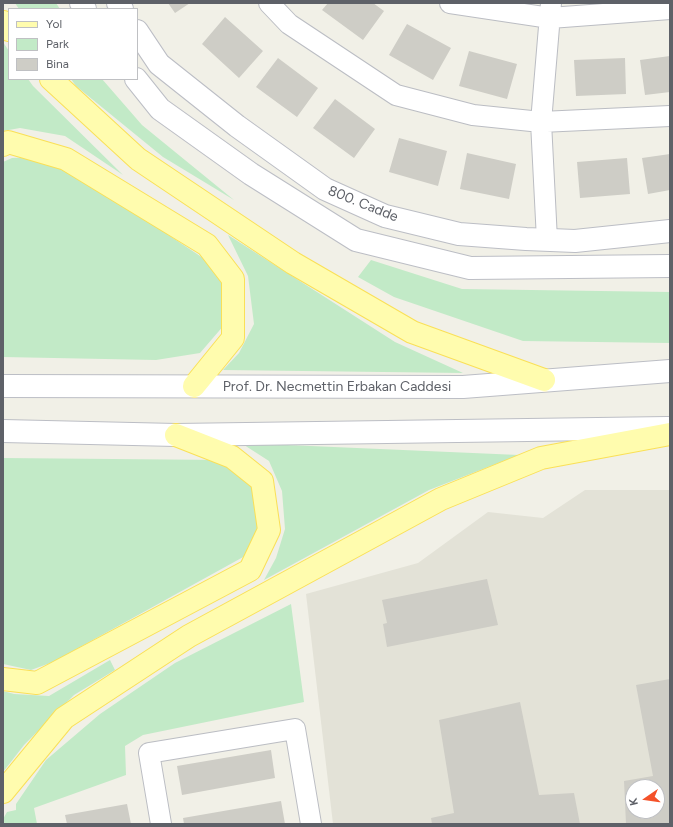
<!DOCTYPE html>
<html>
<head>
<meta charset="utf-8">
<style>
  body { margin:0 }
  #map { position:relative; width:673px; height:827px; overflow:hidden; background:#f1f0e7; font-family:Figtree,sans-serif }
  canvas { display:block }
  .frame { position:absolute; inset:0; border:4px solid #5e6168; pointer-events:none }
  .legend { position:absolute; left:8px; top:8px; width:130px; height:72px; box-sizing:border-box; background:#fff; border:1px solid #bfc0c3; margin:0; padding:5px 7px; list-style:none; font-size:12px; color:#5e6168 }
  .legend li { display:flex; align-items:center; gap:8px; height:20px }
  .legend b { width:20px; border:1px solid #bfc0c3 }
  .north { position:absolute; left:625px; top:779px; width:40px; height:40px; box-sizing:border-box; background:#fff; border:1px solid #bfc0c3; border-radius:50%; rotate:257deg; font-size:11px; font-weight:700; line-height:16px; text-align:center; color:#5e6168 }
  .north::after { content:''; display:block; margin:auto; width:14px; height:18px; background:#f4522a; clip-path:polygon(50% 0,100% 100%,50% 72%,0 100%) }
</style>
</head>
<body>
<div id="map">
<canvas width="673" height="827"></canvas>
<div class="frame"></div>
<ul class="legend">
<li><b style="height:5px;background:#fffcae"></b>Yol</li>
<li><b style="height:11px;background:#c2eac7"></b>Park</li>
<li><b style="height:11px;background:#cecdc6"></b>Bina</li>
</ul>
<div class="north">K</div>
</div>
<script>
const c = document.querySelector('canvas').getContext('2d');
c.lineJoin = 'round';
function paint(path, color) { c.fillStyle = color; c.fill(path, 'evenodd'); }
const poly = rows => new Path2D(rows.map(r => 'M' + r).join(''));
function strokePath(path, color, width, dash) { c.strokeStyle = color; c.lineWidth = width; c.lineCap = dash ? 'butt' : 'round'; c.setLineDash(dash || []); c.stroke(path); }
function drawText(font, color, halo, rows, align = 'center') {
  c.font = font + ' Figtree,sans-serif'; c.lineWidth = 3; c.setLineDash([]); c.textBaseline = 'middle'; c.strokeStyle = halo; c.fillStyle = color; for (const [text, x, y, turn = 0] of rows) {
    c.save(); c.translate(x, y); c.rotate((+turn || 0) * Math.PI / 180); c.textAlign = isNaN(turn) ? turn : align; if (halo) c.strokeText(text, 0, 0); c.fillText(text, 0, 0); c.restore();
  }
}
paint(poly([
  [585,490,670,490,670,824,333,824,306,594,418,563,488,512,543,518],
  [633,787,657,787,657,811,633,811]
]), '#e3e2d7');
paint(poly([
  [15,3,56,3,60,9,19,9],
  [3,42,9,51,9,79,28,79,33,86,123,175,65,136,20,128,3,131],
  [71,79,102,79,142,125,234,200,163,157,76,86],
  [36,157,71,170,212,264,228,293,225,324,200,353,156,360,3,357,3,162,12,158],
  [228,235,395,342,463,373,223,370,239,353,254,324,248,276],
  [371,260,462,289,670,292,670,343,523,341,394,297,358,277],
  [241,443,519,455,429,490,264,580,276,558,285,529,282,491,269,461],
  [3,458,223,460,254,482,262,522,245,556,53,662,31,670,3,664],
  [291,604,304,702,143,735,125,746,126,775,34,808,37,824,3,824,3,819,7,812,16,810,16,804,46,760,100,714,175,663],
  [110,660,115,670,74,695,24,745,3,772,3,691,14,694,49,696]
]), '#c2eac7');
paint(poly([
  [168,3,190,3,175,13],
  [328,3,373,3,384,11,363,40,322,10],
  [225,17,263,51,239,78,202,44],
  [407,24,451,48,433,80,389,55],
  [469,51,517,64,507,99,459,86],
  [670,56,670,92,645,95,640,60],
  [278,58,318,88,297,117,256,87],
  [625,58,626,94,576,96,574,60],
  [335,99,375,129,354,158,313,128],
  [399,138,447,151,438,186,389,172],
  [467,153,516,164,509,199,460,189],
  [670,154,670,190,648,194,642,158],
  [627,158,630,194,580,198,577,162],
  [487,579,498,625,387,647,383,624,387,623,382,600],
  [670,679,670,824,659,824,658,823,626,824,624,781,653,776,636,685],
  [633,787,657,787,657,811,633,811],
  [520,702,539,795,574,793,580,824,432,824,431,818,454,813,439,720],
  [271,750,275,778,182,795,177,766],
  [281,801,285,824,184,824,183,818],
  [127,804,131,824,67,824,65,815]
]), '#cecdc6');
const street = poly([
  [269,3,289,24,396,95,473,115,541,122,670,116],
  [450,3,550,18,670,9],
  [547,240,541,122,551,3],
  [161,824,149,753,295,729,311,824]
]);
const secondary = poly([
  [81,3,85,9],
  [118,3,122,9],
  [137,31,159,64,237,126,325,189,385,216,459,234,526,239,575,241,670,231],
  [136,79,160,109,251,174,356,240,470,268,670,266],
  [3,386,463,387,670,371],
  [3,431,176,435,668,428]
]);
const primary = poly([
  [3,22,9,30],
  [51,79,138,159,293,263,412,332,544,380],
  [3,145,8,142,66,159,207,245,233,279,233,338,194,386],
  [3,679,37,683,250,570,269,530,262,481,232,457,176,435],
  [3,792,64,718,189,636,441,499,541,458,670,434]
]);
strokePath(street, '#bbbdc3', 22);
strokePath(secondary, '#bcbec5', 24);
strokePath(primary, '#fae057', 24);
strokePath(street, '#fff', 20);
strokePath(secondary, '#fff', 22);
strokePath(primary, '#fffcae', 22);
drawText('14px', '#5e6168', '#fff', [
  ["800. Cadde",363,204,22],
  ["Prof. Dr. Necmettin Erbakan Caddesi",337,387]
]);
</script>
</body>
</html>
